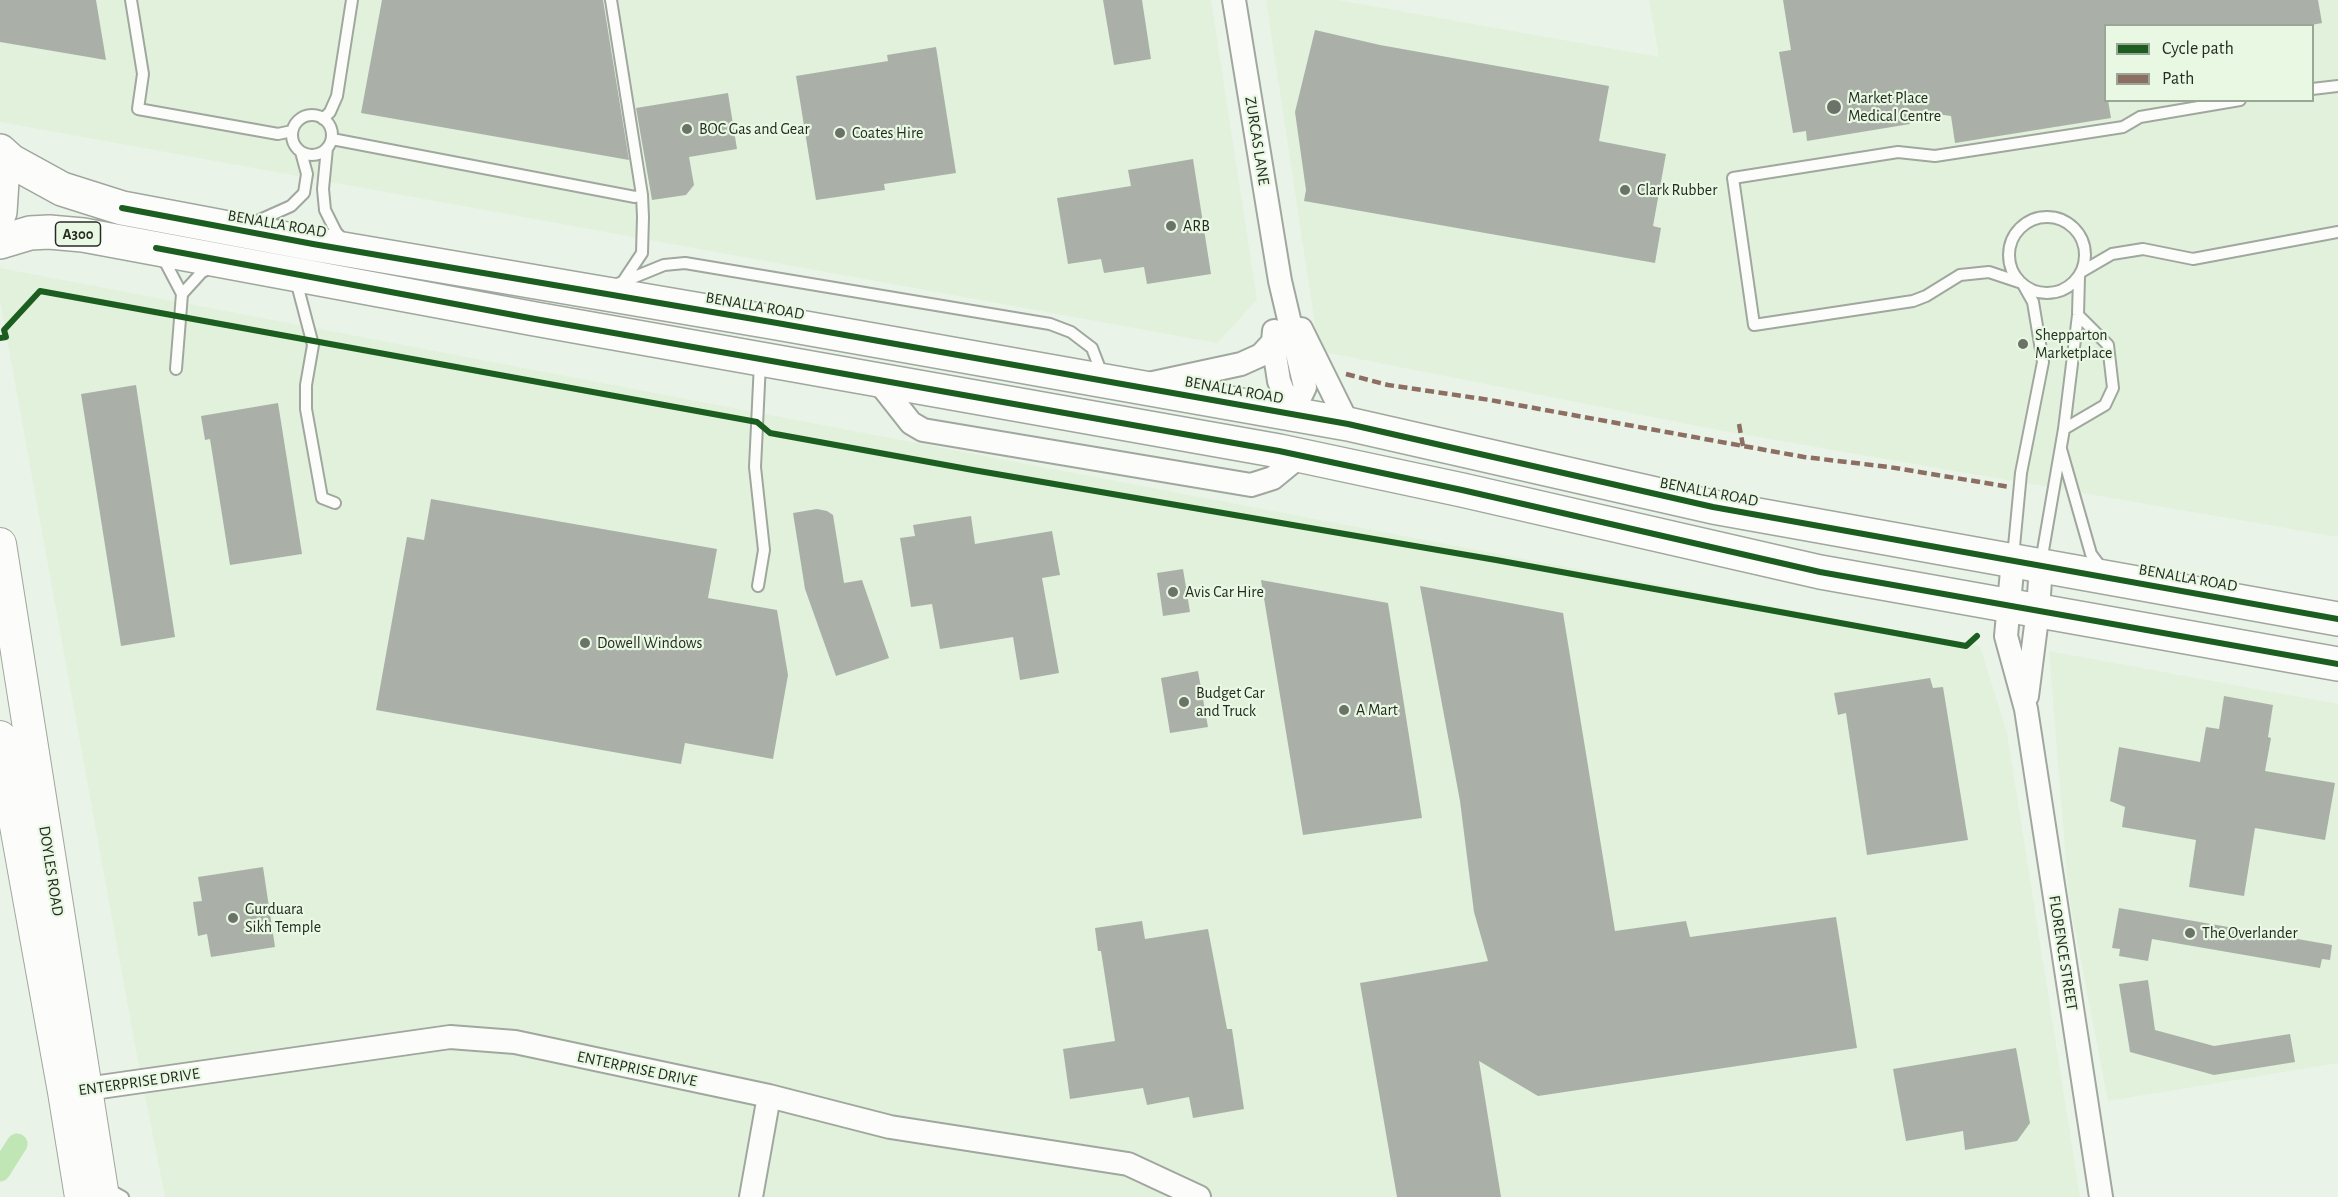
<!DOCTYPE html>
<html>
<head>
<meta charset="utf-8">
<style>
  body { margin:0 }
  #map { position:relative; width:2338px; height:1197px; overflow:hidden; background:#eaf3e7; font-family:"Alegreya Sans",sans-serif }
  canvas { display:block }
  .legend { position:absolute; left:2104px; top:24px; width:210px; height:78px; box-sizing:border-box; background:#e8f8e2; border:2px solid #9aa696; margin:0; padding:8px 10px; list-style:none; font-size:18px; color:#262c24 }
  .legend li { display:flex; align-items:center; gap:12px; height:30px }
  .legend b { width:30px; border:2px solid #9aa696 }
</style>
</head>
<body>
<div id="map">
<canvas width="2338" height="1197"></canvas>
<ul class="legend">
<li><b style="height:8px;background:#1b5e20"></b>Cycle path</li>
<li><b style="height:8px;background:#8d6e63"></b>Path</li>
</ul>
</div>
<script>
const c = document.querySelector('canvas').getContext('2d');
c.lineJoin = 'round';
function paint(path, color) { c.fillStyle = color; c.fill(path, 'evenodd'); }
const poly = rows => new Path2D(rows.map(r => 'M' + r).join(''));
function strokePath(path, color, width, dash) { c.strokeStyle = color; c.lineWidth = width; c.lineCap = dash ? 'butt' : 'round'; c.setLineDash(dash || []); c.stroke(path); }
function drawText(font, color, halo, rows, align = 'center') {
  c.font = font + ' "Alegreya Sans",sans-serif'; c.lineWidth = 4.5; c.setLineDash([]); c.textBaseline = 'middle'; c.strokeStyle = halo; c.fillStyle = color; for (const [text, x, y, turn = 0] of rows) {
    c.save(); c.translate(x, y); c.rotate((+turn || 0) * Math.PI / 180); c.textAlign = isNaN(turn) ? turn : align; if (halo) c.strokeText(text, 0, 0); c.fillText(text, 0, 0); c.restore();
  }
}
paint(poly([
  [0,0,1211,0,1257,300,1217,343,0,122],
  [1266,0,1338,0,1659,57,1649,0,2338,0,2338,537,1723,431,1319,351],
  [2106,26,2312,26,2312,100,2106,100],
  [0,268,1980,646,2007,733,2080,1197,165,1197,134,1040,0,300],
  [2049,651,2338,704,2338,1063,2108,1101,2069,899]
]), '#e2f1dc');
strokePath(poly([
  [0,1171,17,1144]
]), '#c1e6b5', 21);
paint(poly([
  [0,0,96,0,106,60,0,42],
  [382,0,603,0,629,160,361,113],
  [1103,0,1142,0,1151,59,1114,65],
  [1783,0,2318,0,2322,23,2306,26,2106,26,2106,100,2108,100,2111,118,1955,143,1951,116,1907,110,1910,124,1807,141,1806,131,1793,133,1779,52,1791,50],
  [1315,30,1380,45,1609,86,1599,141,1666,154,1653,226,1661,228,1655,263,1304,201,1306,190,1295,112],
  [936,47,956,173,884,184,885,190,816,200,796,76,888,61,887,55],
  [728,93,737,149,689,157,694,185,686,195,652,200,636,108],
  [1193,159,1211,274,1147,284,1144,267,1104,273,1101,259,1068,264,1057,198,1131,186,1128,170],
  [136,385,175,637,121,646,81,394],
  [278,403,302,554,230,565,210,439,205,440,201,416],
  [431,499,717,549,708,598,777,610,788,675,773,759,685,743,681,764,376,710,407,537,424,540],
  [817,509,827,511,833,515,844,583,862,580,889,658,836,676,805,589,793,513],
  [971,516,975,544,1052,531,1060,575,1042,578,1059,673,1020,680,1013,637,940,649,932,604,911,607,900,538,915,536,913,525],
  [1183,569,1190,612,1163,616,1157,573],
  [1261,580,1388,603,1422,818,1303,835],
  [1420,586,1563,613,1615,931,1686,921,1690,937,1836,917,1857,1048,1538,1096,1479,1061,1501,1197,1397,1197,1360,983,1488,961,1474,912,1460,801],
  [1198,671,1208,727,1170,733,1161,678],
  [1930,678,1933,688,1943,687,1968,840,1867,855,1846,713,1838,715,1834,693],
  [2224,696,2273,705,2268,737,2271,738,2265,771,2335,783,2325,840,2255,828,2244,896,2189,887,2196,840,2122,827,2125,807,2110,801,2119,747,2200,762,2206,727,2219,729],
  [263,867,275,947,211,957,207,934,198,936,193,902,202,901,198,877],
  [2119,908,2332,945,2330,960,2322,959,2320,968,2152,939,2148,961,2119,956,2120,949,2112,948],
  [1142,921,1145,939,1208,929,1227,1029,1232,1029,1244,1109,1193,1118,1189,1097,1147,1105,1143,1088,1070,1099,1063,1049,1115,1041,1101,951,1098,951,1095,928],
  [2148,980,2155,1030,2214,1046,2290,1034,2295,1062,2214,1075,2130,1052,2119,984],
  [2016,1048,2030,1123,2017,1141,1965,1150,1963,1131,1906,1141,1893,1069]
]), '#aab0a8');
const lane = poly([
  [131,0,143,74,138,109,278,134,292,131],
  [611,0,642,195,643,217,642,253,622,283],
  [2312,89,2338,86],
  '292 135a20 20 0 1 1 40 0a20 20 0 1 1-40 0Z',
  [323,119,330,112,337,96,352,0],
  [332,139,635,197,642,195],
  [327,148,323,189,325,210,336,232,344,241],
  '2009 255a38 38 0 1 1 76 0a38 38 0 1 1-76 0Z',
  [253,223,291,206,304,193,307,174,301,152],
  [162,256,182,294,202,272,211,268],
  [2081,272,2112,254,2143,249,2193,259,2338,232],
  [292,282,298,288,313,345,306,385,306,409,322,498,335,503],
  [2019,282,1989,272,1960,275,1926,296,1913,301,1754,325,1733,178,1898,152,1935,156,2078,134,2123,127,2140,117,2240,100],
  [615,285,664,265,685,263,1050,324,1071,332,1092,348,1102,374],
  [176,369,182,294],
  [2064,429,2105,405,2113,388,2108,345,2078,315],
  [2061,449,2091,554,2103,570],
  [2013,557,2021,473,2043,362,2033,302,2024,286],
  [2041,562,2064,429,2078,315,2079,277],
  [758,586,764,550,755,467,760,363],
  [107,1188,123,1197]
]);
const street = poly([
  [1234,0,1280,281,1305,387,1292,414],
  [1301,329,1348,424],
  [1274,331,1273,342,1279,381,1292,414],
  [877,380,911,423,923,430,1251,485,1273,478,1301,455],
  [1153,383,1241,364,1261,355,1273,342],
  [2013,560,2006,636,2026,709,2101,1197],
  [2027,696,2038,610,2041,565],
  [72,1091,450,1037,515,1042,769,1096,890,1127,1128,1164,1199,1197],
  [751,1197,769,1096]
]);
const secondary = poly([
  [0,544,103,1197],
  [0,737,64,1092,81,1197]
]);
const highway = poly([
  [0,151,11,161,62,189,122,208,313,244,777,323,1348,424,1713,507,2338,619],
  [0,172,2,181,0,212],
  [0,242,30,233,49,232,83,235,535,319,1279,451,1462,490,1820,572,2338,664]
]);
strokePath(lane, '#a0a79e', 14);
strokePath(street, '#a0a79e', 26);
strokePath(secondary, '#a0a79e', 34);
strokePath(highway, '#a0a79e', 36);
strokePath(lane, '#fcfdfb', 10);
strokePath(street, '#fcfdfb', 22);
strokePath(secondary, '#fcfdfb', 32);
strokePath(highway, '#fcfdfb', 33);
strokePath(poly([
  [1346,374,1388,385,1490,400,1804,457,1889,467,2010,487],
  [1739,424,1743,446]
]), '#8d6e63', 4.5, [9, 4.5]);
strokePath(poly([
  [122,208,313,244,777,323,1348,424,1713,507,2338,619],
  [156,248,535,319,1279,451,1462,490,1820,572,2338,664],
  [0,338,6,337,4,330,40,291,757,422,770,433,973,470,1496,560,1966,646,1977,636]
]), '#1b5e20', 6);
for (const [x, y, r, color] of [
  [1834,107,8,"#6b7268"],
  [687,129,6,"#6b7268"],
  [840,133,6,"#6b7268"],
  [1625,190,6,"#6b7268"],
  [1171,226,6,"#6b7268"],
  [2023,344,6,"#6b7268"],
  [1173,592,6,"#6b7268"],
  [585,643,6,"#6b7268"],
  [1184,702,6,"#6b7268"],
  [1344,710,6,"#6b7268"],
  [233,918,6,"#6b7268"],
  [2190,933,6,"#6b7268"]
]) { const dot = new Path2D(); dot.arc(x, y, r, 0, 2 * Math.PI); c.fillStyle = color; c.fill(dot); strokePath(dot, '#e8f8e2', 2); }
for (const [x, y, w] of [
  [78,234,45]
]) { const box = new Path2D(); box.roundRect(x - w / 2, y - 12, w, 24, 4.5); c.fillStyle = '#e8f8e2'; c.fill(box); strokePath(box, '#262c24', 1.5); }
drawText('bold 15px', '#262c24', null, [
  ["A300",78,234]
]);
drawText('16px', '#262c24', '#e8f8e2', [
  ["Market Place",1848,98],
  ["Medical Centre",1848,116],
  ["BOC Gas and Gear",699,129],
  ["Coates Hire",852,133],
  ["Clark Rubber",1637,190],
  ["ARB",1183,226],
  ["Shepparton",2035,335],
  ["Marketplace",2035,353],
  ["Avis Car Hire",1185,592],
  ["Dowell Windows",597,643],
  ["Budget Car",1196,693],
  ["and Truck",1196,711],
  ["A Mart",1356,710],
  ["Gurduara",245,909],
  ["Sikh Temple",245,927],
  ["The Overlander",2202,933]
], 'left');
drawText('16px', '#262c24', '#e8f8e2', [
  ["ZURCAS LANE",1257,141,81],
  ["BENALLA ROAD",277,224,10],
  ["BENALLA ROAD",755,306,10],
  ["BENALLA ROAD",1234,390,10],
  ["BENALLA ROAD",1709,492,11],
  ["BENALLA ROAD",2188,578,10],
  ["DOYLES ROAD",51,871,81],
  ["FLORENCE STREET",2063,953,81],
  ["ENTERPRISE DRIVE",637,1069,12],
  ["ENTERPRISE DRIVE",139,1082,-8]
]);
</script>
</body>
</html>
